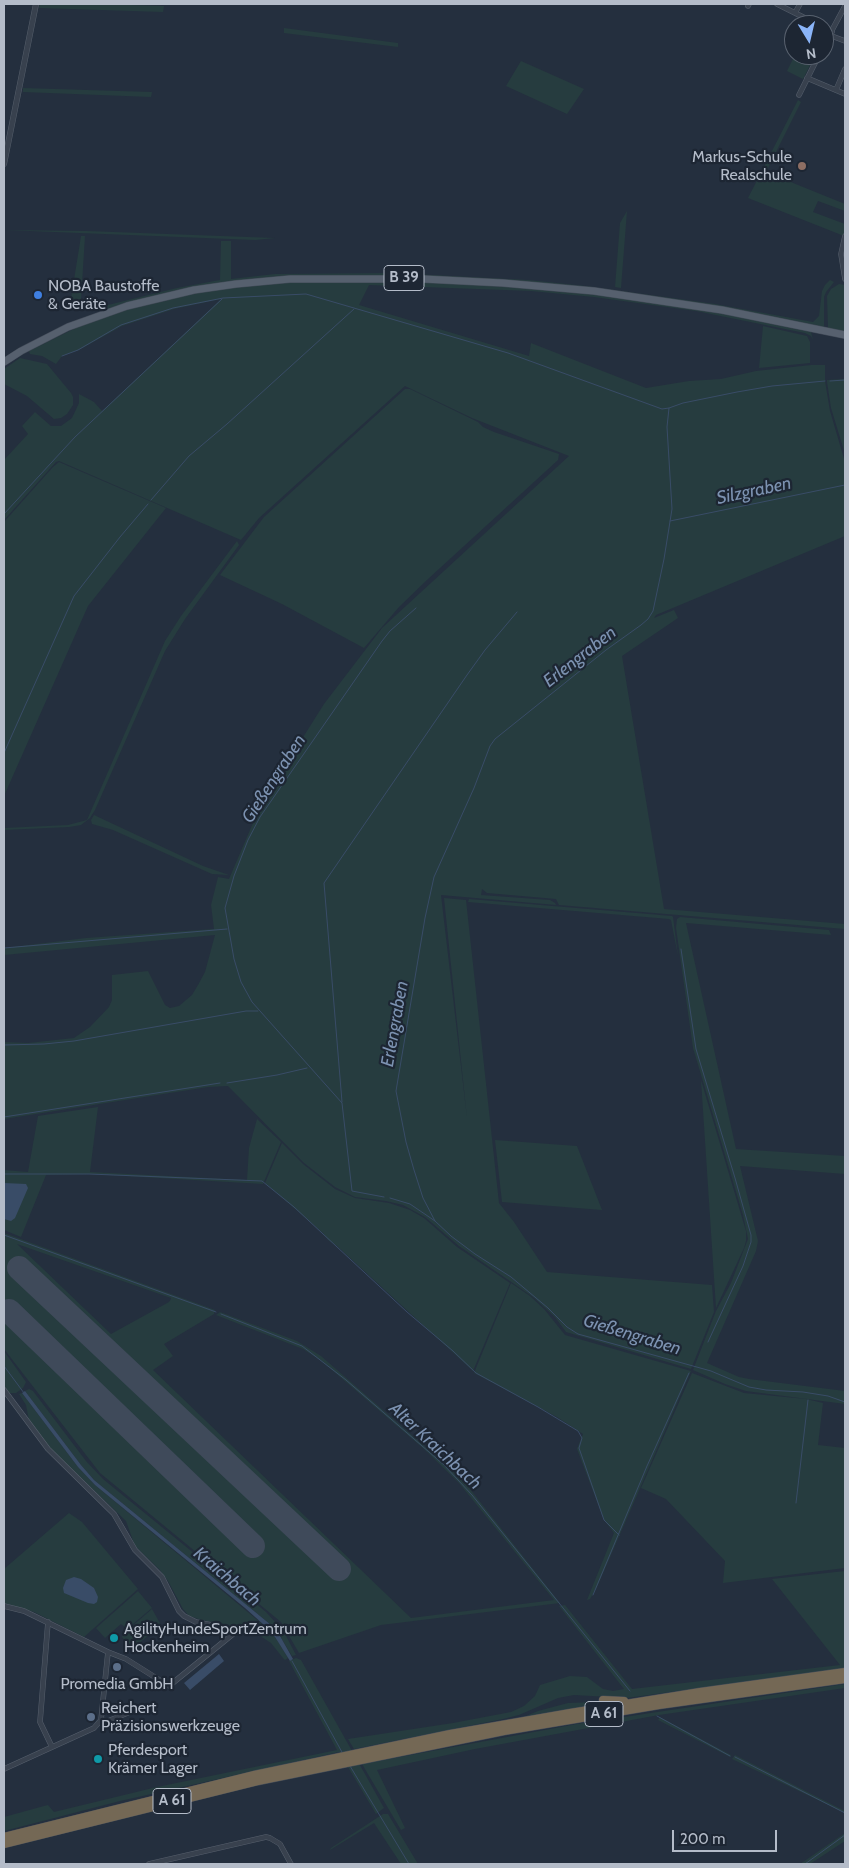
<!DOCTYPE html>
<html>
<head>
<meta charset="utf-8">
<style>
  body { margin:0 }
  #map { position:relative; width:849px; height:1868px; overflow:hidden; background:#242f3e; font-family:Cabin,sans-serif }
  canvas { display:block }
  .frame { position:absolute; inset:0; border:5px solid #b4bcc9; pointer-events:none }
  .north { position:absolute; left:784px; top:15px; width:50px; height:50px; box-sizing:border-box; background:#1d2633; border:1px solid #59626f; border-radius:50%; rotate:171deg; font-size:14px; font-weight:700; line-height:20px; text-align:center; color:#b4bcc9 }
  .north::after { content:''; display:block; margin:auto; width:18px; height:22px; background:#8ab4f8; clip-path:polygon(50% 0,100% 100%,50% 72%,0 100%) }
  .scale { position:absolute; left:672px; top:1830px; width:105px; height:22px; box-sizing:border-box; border:2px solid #b4bcc9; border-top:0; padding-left:6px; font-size:15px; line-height:18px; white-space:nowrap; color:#b4bcc9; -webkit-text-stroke:4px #1d2633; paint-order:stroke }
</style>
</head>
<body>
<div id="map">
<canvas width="849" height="1868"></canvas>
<div class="frame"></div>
<div class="north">N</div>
<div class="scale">200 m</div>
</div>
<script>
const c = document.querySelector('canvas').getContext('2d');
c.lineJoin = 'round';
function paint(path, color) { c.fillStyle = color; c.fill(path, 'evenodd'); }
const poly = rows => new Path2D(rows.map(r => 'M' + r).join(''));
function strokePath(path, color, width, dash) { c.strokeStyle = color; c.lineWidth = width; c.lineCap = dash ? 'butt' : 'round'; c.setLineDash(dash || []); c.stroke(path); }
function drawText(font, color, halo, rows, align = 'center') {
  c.font = font + ' Cabin,sans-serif'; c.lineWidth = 4.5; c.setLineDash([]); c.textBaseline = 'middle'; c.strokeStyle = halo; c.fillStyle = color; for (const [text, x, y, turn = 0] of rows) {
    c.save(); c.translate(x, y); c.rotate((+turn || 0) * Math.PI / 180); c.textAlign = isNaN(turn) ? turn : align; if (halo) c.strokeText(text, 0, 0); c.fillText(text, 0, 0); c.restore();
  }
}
paint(poly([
  [40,4,100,4,164,6,163,12,39,8],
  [284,28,398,43,398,47,284,33],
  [795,55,798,55,796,58,810,65,803,79,787,71],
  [521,61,584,89,567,114,506,86],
  [23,88,152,92,151,97,23,92],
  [798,100,801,102,766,172,845,204,845,211,818,201,813,212,845,224,844,236,748,198],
  [627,211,621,288,615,287,620,223],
  [4,230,87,231,275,238,255,240],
  [81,236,85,236,81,300,84,303,108,305,177,288,220,280,221,241,231,241,231,279,275,274,395,273,528,280,586,286,715,304,813,322,819,316,822,291,825,285,830,280,834,282,826,292,824,297,824,328,636,296,355,276,180,290,106,310,92,306,70,305],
  [290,281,425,281,560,290,692,307,811,332,813,340,811,336,805,333,696,311,594,297,531,291,369,285,359,305,529,356,531,343,646,388,689,381,721,379,756,371,811,365,825,365,825,381,830,411,845,462,845,536,656,615,654,618,674,610,678,618,622,656,664,909,845,924,845,929,559,905,556,899,487,893,482,889,481,895,550,900,555,903,556,905,441,895,467,1118,444,898,466,900,499,1203,514,1222,547,1272,712,1285,714,1312,691,1369,566,1332,555,1317,533,1297,459,1246,425,1217,403,1205,386,1201,355,1197,335,1187,304,1163,228,1086,208,1087,4,1119,4,1042,28,1043,74,1038,90,1027,109,1007,112,1000,112,975,148,971,165,1005,170,1008,179,1006,192,995,198,985,205,972,215,935,4,955,4,948,86,938,214,929,211,905,218,877,229,879,253,823,273,785,324,704,382,628,569,456,472,418,405,386,259,518,241,540,59,461,56,462,4,520,4,460,28,434,22,426,35,412,51,426,61,426,72,418,79,403,79,394,94,402,102,411,221,299,174,309,122,326,79,350,62,356,56,364,42,356,30,354,29,351,94,319,156,300,220,288],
  [839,284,845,285,844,332,828,328,827,296,831,289],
  [763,326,807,336,810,342,810,363,759,368],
  [20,358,47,364,71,393,73,397,73,405,67,414,61,418,54,419,27,396,4,384,4,369],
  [845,379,845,454,831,408,827,382,827,380],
  [405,389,410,389,478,422,483,427,494,432,559,454,558,460,428,579,399,607,364,648,282,604,220,575,264,517],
  [59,462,166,508,88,606,4,796,4,522,53,467],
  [237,541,239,545,185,619,165,651,95,810,90,818,81,825,69,827,4,830,4,828,68,825,87,820,165,641,181,616],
  [94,815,203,866,229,875,212,874,113,830,92,824,91,820],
  [469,899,672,916,673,917,678,956,671,920,669,919,468,902],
  [680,917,829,930,831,935,686,923,736,1149,845,1156,845,1174,740,1166,758,1241,756,1251,707,1363,739,1377,749,1379,845,1391,845,1404,746,1391,725,1384,693,1370,716,1311,731,1283,748,1239,743,1215,693,1048,676,928,677,919],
  [701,1080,746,1231,746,1241,744,1248,716,1308],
  [98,1107,90,1172,247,1180,249,1148,257,1119,281,1142,263,1184,90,1174,46,1175,21,1237,4,1230,4,1170,28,1172,38,1116],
  [495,1140,577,1146,602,1210,502,1202],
  [282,1143,303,1164,335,1189,355,1198,389,1203,410,1210,424,1218,457,1247,510,1283,473,1371,337,1246,328,1240,323,1233,265,1183],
  [4,1233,215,1310,214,1314,164,1344,173,1356,153,1370,411,1618,554,1600,459,1483,424,1449,339,1376,320,1360,303,1349,216,1315,220,1312,297,1341,321,1356,462,1479,560,1603,381,1625,299,1653,281,1622,100,1473,4,1349],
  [17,1244,171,1298,171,1299,169,1302,111,1334],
  [511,1283,530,1296,544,1309,565,1335,691,1371,597,1587,590,1599,587,1600,614,1533,604,1520,577,1449,583,1434,557,1417,474,1373],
  [4,1351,26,1382,23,1388,16,1393,9,1393,4,1387],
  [692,1373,744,1393,806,1399,823,1403,818,1445,845,1448,845,1568,723,1583,725,1561,666,1499,641,1488],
  [29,1389,33,1391,86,1461,103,1479,266,1612,284,1632,296,1655,292,1656,280,1636,271,1625,94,1480,81,1465,25,1391],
  [22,1393,78,1467,95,1485,267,1628,275,1637,288,1658,285,1660,283,1658,271,1643,254,1632,240,1627,202,1620,189,1616,183,1609,168,1581,159,1569,135,1546,126,1521,51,1449,29,1420,26,1405,19,1394],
  [69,1513,82,1522,138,1589,84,1637,34,1612,4,1603,4,1569],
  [845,1571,845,1668,627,1698,574,1695,558,1698,519,1715,503,1719,354,1749,348,1739,453,1723,511,1712,524,1706,535,1696,540,1685,570,1676,587,1677,603,1689,613,1691,624,1689,559,1606,565,1605,632,1689,840,1665,772,1579],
  [138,1591,152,1608,127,1629,121,1624,105,1638,96,1628],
  [152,1609,161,1625,132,1649,122,1637,123,1634],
  [296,1658,301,1660,384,1808,376,1814,339,1752,120,1801,4,1831,4,1817,44,1806,48,1805,54,1812,157,1787,337,1750,289,1661],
  [845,1684,845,1688,659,1715,475,1749,377,1770,405,1828,401,1830,362,1764,577,1724],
  [599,1701,611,1702,526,1716,538,1711,568,1703,595,1702],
  [660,1717,731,1755,730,1757,658,1720],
  [735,1755,845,1811,845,1813,732,1759],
  [383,1814,388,1814,418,1864,401,1864,374,1823,330,1850,331,1848],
  [845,1833,845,1841,810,1864,800,1864]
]), '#263c3f');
paint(poly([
  [4,1183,26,1184,28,1188,15,1218,11,1221,4,1219],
  [25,1391,81,1465,94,1480,271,1625,280,1636,293,1659,290,1661,275,1637,267,1628,264,1627,263,1626,264,1625,245,1608,95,1485,78,1467,22,1393],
  [74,1577,81,1579,94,1588,98,1597,97,1602,94,1604,88,1603,64,1593,63,1588,66,1580],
  [219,1654,224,1661,190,1690,184,1683]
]), '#394c67');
strokePath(poly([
  [62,356,78,350,121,325,173,308,223,298,306,294,508,353,662,409,669,408,667,427,672,509,664,559,653,611,648,619,641,625,606,650,495,739,490,746,474,788,434,877,425,918,396,1091,406,1142,414,1170,423,1198,435,1221],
  [830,381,845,380],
  [669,408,683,403,737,392,772,386,825,381],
  [151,500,189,456,227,424,354,309],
  [4,514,75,437,222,299],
  [670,521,845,485],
  [4,753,74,596,120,537,148,504],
  [4,948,227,929],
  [681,949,696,1049,735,1178,751,1235,751,1242,743,1266,708,1342],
  [4,1045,44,1044,74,1041,246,1011,258,1011],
  [227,1083,277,1075,307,1068],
  [342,1102,324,883,467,675,485,650,517,612],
  [4,1117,220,1083],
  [4,1174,89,1174,262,1181,294,1207,407,1312,453,1351,476,1373,538,1407,578,1431,582,1438,579,1448,604,1520,619,1535],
  [384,1197,352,1191,342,1103,252,1002,241,982,234,959,225,908,234,876,248,840,260,817,382,641,390,631,416,608],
  [390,1198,410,1204,435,1221,451,1236,475,1254,511,1277,548,1308,567,1327,578,1334,711,1371,749,1387,766,1390,803,1392,828,1396,845,1402],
  [4,1235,216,1312],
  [221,1314,302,1346,346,1380,444,1465,472,1495,630,1691],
  [4,1366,24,1393],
  [796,1503,808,1400],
  [593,1595,647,1466,689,1373],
  [292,1661,343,1754],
  [657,1716,730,1756],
  [735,1757,845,1813],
  [350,1766,409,1864],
  [805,1864,845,1835]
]), '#394c67', 1);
strokePath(poly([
  [19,1268,339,1569],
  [9,1311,253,1546]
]), '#3f4a5a', 24);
const minor = poly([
  [777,4,819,25],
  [748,6,749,4],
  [795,13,800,4],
  [824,28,832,32],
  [829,35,845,41],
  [824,45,845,6],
  [807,78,845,94],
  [836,90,845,69],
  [799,95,819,55],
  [845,236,841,254,845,279],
  [4,1390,48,1449,114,1514,135,1550,162,1577,179,1611,184,1616,196,1622,238,1630],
  [4,1606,24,1611,108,1652,126,1659,169,1686,238,1630],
  [48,1622,40,1722,52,1747],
  [101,1720,108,1652],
  [4,1769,94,1728,101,1720,108,1721,130,1712],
  [149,1864,266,1837,270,1838,280,1844,291,1864]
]);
const tertiary = poly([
  [4,164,36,4]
]);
const primary = poly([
  [4,362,21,351,68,327,127,306,194,290,236,284,290,279,423,279,503,283,594,291,722,310,845,335]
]);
const motorway = poly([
  [603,1700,624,1701],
  [4,1837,254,1775,450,1734,570,1713,700,1692,845,1672],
  [4,1844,258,1781,504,1731,659,1705,845,1679]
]);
strokePath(minor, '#565f6c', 5.5);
strokePath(tertiary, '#565f6c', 6);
strokePath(primary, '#414a57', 8);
strokePath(motorway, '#434c59', 9);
strokePath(minor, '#38414e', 4.5);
strokePath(tertiary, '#38414e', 5);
strokePath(primary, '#56606e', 7);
strokePath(motorway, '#746855', 8);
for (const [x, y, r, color] of [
  [802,166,5,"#8d6e63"],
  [38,295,5,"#3f7fe0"],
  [114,1638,5,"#0f9aa8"],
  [117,1667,5,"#5c6f8a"],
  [91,1717,5,"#5c6f8a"],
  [98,1759,5,"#0f9aa8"]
]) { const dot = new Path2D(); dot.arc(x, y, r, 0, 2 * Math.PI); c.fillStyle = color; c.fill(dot); strokePath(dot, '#1d2633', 2); }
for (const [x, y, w] of [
  [404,278,40],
  [604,1714,38],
  [172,1801,38]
]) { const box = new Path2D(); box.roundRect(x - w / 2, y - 12.5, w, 25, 4); c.fillStyle = '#1d2633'; c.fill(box); strokePath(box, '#b4bcc9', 1); }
drawText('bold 15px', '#b4bcc9', null, [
  ["B 39",404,278],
  ["A 61",604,1714],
  ["A 61",172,1801]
]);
drawText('16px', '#b4bcc9', '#1d2633', [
  ["Markus-Schule",792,157,"right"],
  ["Realschule",792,175,"right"],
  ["NOBA Baustoffe",48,286],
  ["& Geräte",48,304],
  ["AgilityHundeSportZentrum",124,1629],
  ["Hockenheim",124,1647],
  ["Promedia GmbH",117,1684,"center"],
  ["Reichert",101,1708],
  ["Präzisionswerkzeuge",101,1726],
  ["Pferdesport",108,1750],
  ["Krämer Lager",108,1768]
], 'left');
drawText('italic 18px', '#7c92b1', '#1d2633', [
  ["Silzgraben",754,491,-12],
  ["Erlengraben",580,657,-38],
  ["Gießengraben",274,779,-57],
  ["Erlengraben",395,1024,-80],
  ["Gießengraben",632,1335,17],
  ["Alter Kraichbach",435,1446,43],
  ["Kraichbach",227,1577,40]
]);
</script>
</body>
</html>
